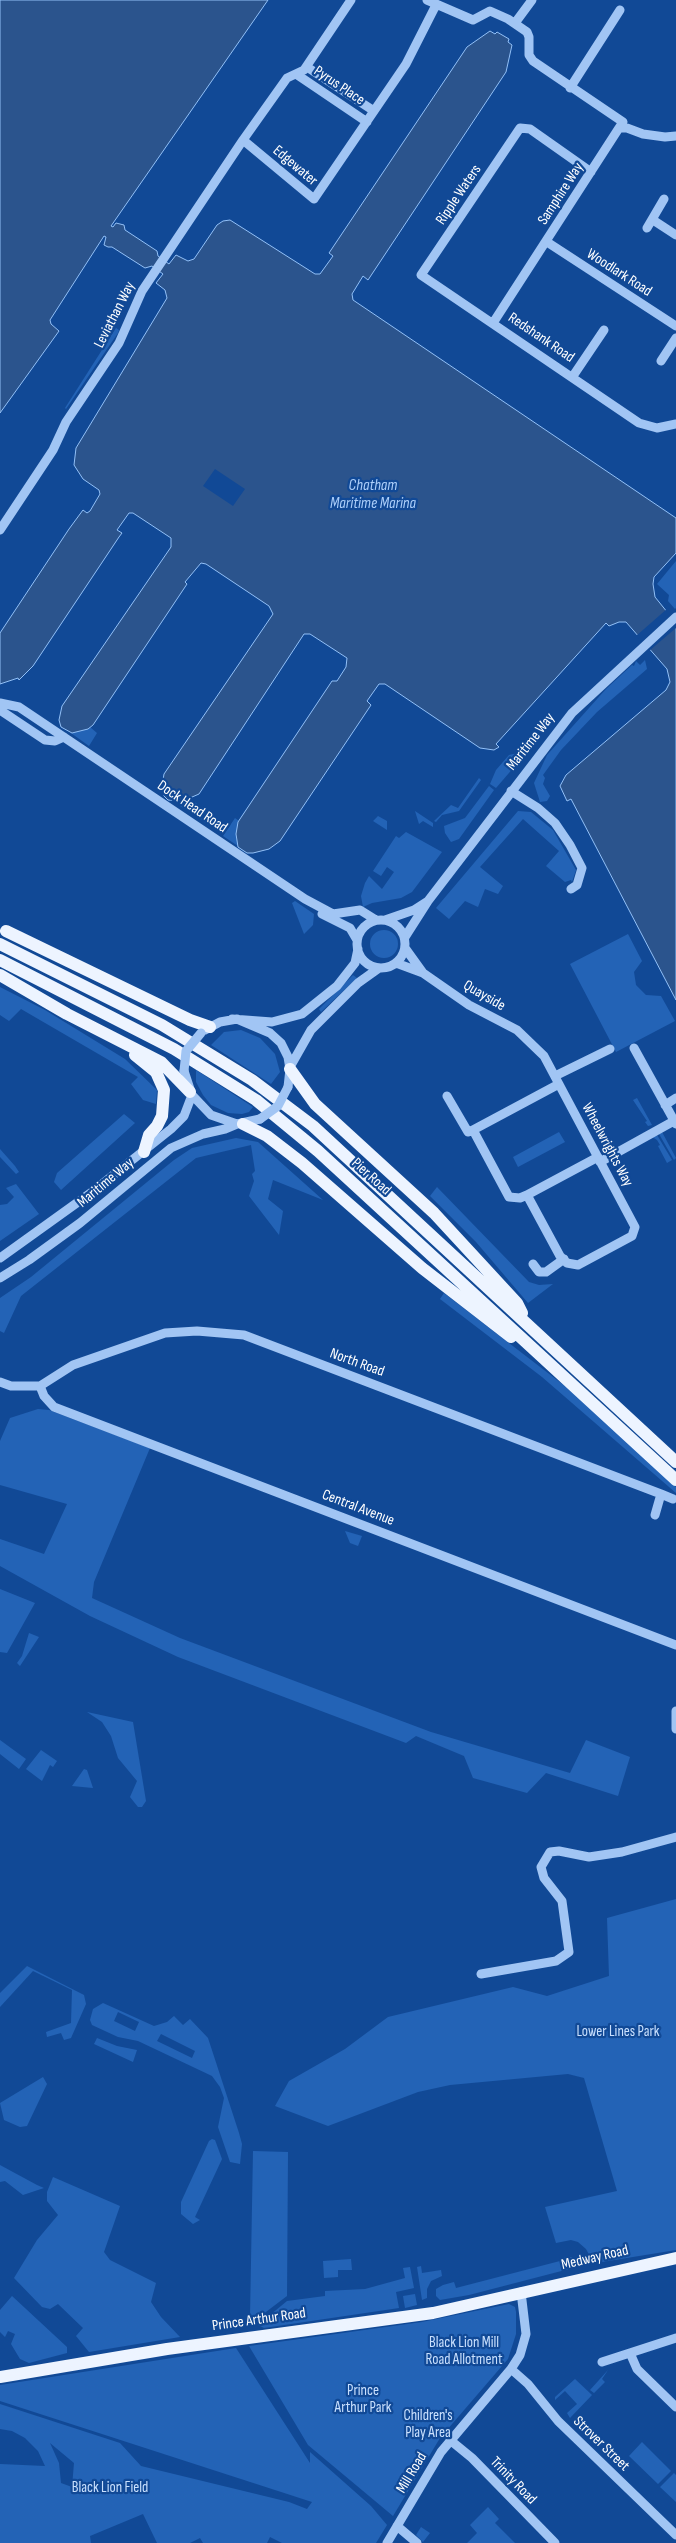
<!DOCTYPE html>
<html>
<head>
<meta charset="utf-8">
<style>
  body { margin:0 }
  canvas { display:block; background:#114996 }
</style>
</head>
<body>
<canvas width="676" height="2543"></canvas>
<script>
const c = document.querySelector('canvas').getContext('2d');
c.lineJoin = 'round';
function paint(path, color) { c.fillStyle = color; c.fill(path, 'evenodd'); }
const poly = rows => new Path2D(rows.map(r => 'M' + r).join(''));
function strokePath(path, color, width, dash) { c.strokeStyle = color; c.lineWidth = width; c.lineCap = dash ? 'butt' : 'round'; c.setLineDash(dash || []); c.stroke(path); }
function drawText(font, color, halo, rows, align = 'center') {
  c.font = font + ' "Sofia Sans Condensed",sans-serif'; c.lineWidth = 4.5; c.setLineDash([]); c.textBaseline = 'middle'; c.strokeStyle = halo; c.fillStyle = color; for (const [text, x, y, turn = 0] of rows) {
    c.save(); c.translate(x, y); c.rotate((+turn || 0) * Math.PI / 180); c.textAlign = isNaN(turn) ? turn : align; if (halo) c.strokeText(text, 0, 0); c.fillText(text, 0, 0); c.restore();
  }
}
paint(poly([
  [116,328,119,330,118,333,66,409,65,408],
  [676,561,676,608,675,609,668,601,669,595,657,584],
  [645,660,647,669,597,712,561,750,543,775,545,778,543,784,550,796,547,801,540,802,534,783,547,755,606,689,632,665,634,666,636,661,640,665],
  [90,727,97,733,89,746,71,733],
  [536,735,538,737,527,752,496,788,490,784,496,770,509,755,518,753],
  [479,778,481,780,459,811,442,815,436,822,434,821,451,805,458,808],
  [489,786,494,790,459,839,451,842,445,833,444,826,465,818],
  [191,800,199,805,192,813,180,806],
  [206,808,205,815,213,821,211,827,199,818],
  [415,811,433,823,433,827,423,821,419,824],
  [518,811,531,812,553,830,576,870,572,882,571,880,565,882,546,866,559,851,523,819,480,867,503,886,498,894,485,889,478,907,465,901,449,919,436,908],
  [378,816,387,821,387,830,373,821],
  [235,818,239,821,236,834,238,846,223,836],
  [406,832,442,852,412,892,401,898,372,903,363,907,361,896,365,883,369,876,382,889,394,872,387,867,381,876,373,871,396,836,399,838],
  [295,901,314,914,313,925,304,934,292,903],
  '370 944a14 14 0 1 1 28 0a14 14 0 1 1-28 0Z',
  [628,934,642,961,634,972,636,985,646,995,661,996,675,1021,616,1052,570,964],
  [353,975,357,978,321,1012,319,1009],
  [0,987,45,1010,125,1059,157,1090,156,1104,143,1100,131,1084,138,1077,21,1009,9,1021,0,1015],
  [241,1030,260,1038,275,1054,280,1072,271,1084,211,1045,224,1032],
  [196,1070,253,1107,249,1112,242,1114,228,1113,211,1105,203,1095,196,1082],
  [637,1098,652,1125,648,1126,645,1122,647,1121,633,1100],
  [124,1114,135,1123,61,1190,54,1182,57,1173],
  [559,1132,565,1142,518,1167,513,1157],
  [662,1132,676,1158,674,1160,659,1134],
  [657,1135,672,1160,667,1163,658,1146,660,1145,657,1140,652,1137],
  [236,1138,258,1142,323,1200,273,1180,268,1199,283,1211,279,1235,249,1196,254,1181,252,1174,255,1171,251,1145,196,1158,21,1296,4,1333,0,1331,0,1298,31,1277,174,1160,192,1148],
  [0,1149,15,1166,19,1172,16,1174,0,1157],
  [16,1184,39,1214,0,1241,0,1205,7,1204,14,1197,6,1188],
  [437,1187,529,1282,539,1285,553,1284,528,1303,476,1242,430,1196],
  [444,1293,583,1400,676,1487,676,1493,542,1377,440,1299],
  [38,1409,49,1410,150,1448,94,1582,92,1598,180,1638,431,1732,570,1773,586,1740,630,1757,618,1796,546,1773,527,1793,473,1778,464,1756,416,1736,406,1743,178,1657,90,1616,0,1566,0,1539,44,1554,67,1504,0,1485,0,1441,10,1418],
  [345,1531,362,1536,358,1546,350,1543],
  [0,1589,35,1603,7,1653,0,1652],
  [29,1633,39,1637,20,1666,17,1663,22,1656],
  [87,1712,133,1722,146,1801,142,1807,138,1807,130,1797,137,1781,118,1758,111,1736,102,1722],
  [0,1740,26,1759,19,1769,0,1754],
  [41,1750,57,1761,53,1767,50,1765,42,1781,26,1769],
  [84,1769,87,1770,93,1788,72,1786],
  [676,1899,676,2250,596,2263,593,2262,586,2249,578,2242,571,2240,556,2243,545,2207,617,2191,584,2078,568,2074,450,2085,418,2092,328,2126,275,2106,289,2081,345,2049,388,2017,513,1987,547,1996,609,1976,607,1918],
  [27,1966,84,1995,86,2004,71,2038,64,2040,61,2033,47,2037,46,2032,71,2023,72,1990,33,1971,0,2007,0,1993],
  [103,2003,154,2026,167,2022,174,2016,183,2025,190,2019,208,2038,239,2133,242,2144,240,2164,230,2162,218,2127,224,2098,220,2087,212,2076,138,2041,118,2037,92,2025,90,2020,93,2009],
  [118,2012,139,2022,135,2031,114,2021],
  [161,2034,195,2051,192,2058,157,2041],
  [97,2038,117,2046,137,2050,133,2062,94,2044],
  [43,2077,47,2084,27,2126,20,2127,4,2120,0,2103],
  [212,2139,215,2140,222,2159,195,2217,200,2220,193,2224,181,2214,181,2202,209,2141],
  [253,2151,288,2152,287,2296,254,2321,250,2317],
  [0,2165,37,2185,44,2188,23,2195,5,2181,0,2182],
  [53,2177,120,2206,104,2252,110,2260,156,2283,151,2302,161,2317,180,2337,89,2352,76,2336,83,2328,58,2304,50,2309,42,2307,14,2278,37,2240,58,2215,47,2201,47,2192],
  [565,2257,572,2257,575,2264,573,2268,469,2295,440,2300,436,2296,436,2289,443,2285,454,2282,456,2288,560,2261],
  [351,2259,352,2270,338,2270,338,2277,324,2278,323,2261],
  [421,2266,422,2273,441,2270,442,2276,431,2281,427,2289,427,2298,422,2300,417,2267],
  [410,2267,414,2288,396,2292,399,2308,264,2328,258,2325,287,2301,325,2296,325,2291,365,2289,405,2278,403,2268],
  [415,2294,417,2305,405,2308,403,2296],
  [12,2296,67,2347,67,2353,29,2363,20,2359,11,2344,15,2334,8,2331,5,2337,0,2332,0,2310],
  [509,2304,515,2307,516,2312,516,2334,508,2359,440,2438,393,2516,308,2445,249,2346,422,2322],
  [236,2348,310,2463,310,2452,371,2506,387,2525,376,2543,282,2543,270,2537,267,2543,203,2543,200,2538,190,2543,157,2543,143,2514,90,2536,91,2543,0,2543,0,2464,45,2466,38,2451,25,2438,12,2431,0,2429,0,2404,120,2443,141,2466,289,2502,307,2509,312,2502,0,2401,0,2385],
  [50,2443,74,2463,72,2487,61,2483,59,2463],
  [608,2370,602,2379,605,2382,594,2393,590,2390],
  [575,2379,592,2395,570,2418,567,2413,577,2404,565,2391,555,2400,555,2397],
  [642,2442,671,2471,658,2484,629,2456],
  [674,2473,676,2475,676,2502,660,2487],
  [488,2507,499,2519,495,2523,515,2543,467,2543,477,2533,470,2525],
  [421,2527,430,2533,423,2542,416,2535]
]), '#2363b6');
const water = poly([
  [0,0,268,0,111,226,113,227,116,223,124,225,125,230,157,251,158,256,169,264,176,255,188,261,194,259,217,225,223,221,230,220,315,274,320,274,333,256,329,253,467,47,490,31,495,34,497,32,509,39,508,42,512,45,506,72,368,280,363,276,352,294,353,300,676,518,676,553,654,577,653,584,655,597,676,623,676,1000,571,799,567,801,560,786,566,775,666,690,670,682,667,669,626,622,619,622,609,626,606,623,496,744,499,747,494,750,480,748,385,684,379,684,367,701,371,705,280,841,269,849,253,853,247,853,238,847,236,834,238,822,332,681,337,681,346,667,347,658,310,634,304,634,199,794,183,801,168,800,164,796,162,786,164,774,273,614,269,606,206,564,201,563,185,582,187,584,93,725,88,729,72,733,61,727,59,720,62,706,171,547,171,538,133,513,129,513,117,530,122,533,119,537,33,666,19,680,18,678,0,684,0,633,69,529,83,510,87,513,90,511,100,494,99,490,83,479,74,465,76,448,167,298,165,290,156,283,163,274,152,266,145,268,112,247,108,247,104,245,106,237,104,236,50,320,51,324,59,331,0,413,0,0]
]);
paint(water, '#2b548d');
strokePath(water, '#92c0f7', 1);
paint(poly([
  [215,469,245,489,233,506,203,486],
  [668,608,676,619,676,628,649,651,636,636]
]), '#114996');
strokePath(poly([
  [351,0,304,70,287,78,243,140,314,199,406,64,436,5],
  [427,0,473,20,490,11,508,19,527,32,529,37,529,55,533,61,623,122,619,128],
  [515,23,532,0],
  [307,67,374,111],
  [296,74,367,122],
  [570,88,620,10],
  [591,172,530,129,520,128,421,275,639,423,657,428,676,424],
  [653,220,676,235],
  [647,228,664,199],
  [547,242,676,326],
  [493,323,619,128,627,128,643,134,665,137,676,136],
  [661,361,676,338],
  [573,376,604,330],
  [0,530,53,450,66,422,119,343,142,291,243,140],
  [0,703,19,707,305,899,333,914,360,910,376,920],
  [0,710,45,740,55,741,64,737],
  [511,791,538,808,555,823,570,845,582,868,577,885,571,889],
  [322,914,350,928,357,940],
  '357 944a24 24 0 1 1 48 0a24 24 0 1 1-48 0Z',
  [385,920,414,910,428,901],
  [405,937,428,901,572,713,676,617],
  [405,948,423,973,469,1005,517,1030,544,1056,635,1227,632,1236,578,1265,567,1263,560,1256,527,1195,520,1198,509,1197,473,1130,559,1084],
  [396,963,423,973],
  [232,1019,272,1022,302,1014,337,986,355,963,358,949],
  [205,1030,220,1022,237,1019,270,1033,281,1043,288,1057,290,1069,288,1087],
  [634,1048,676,1124],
  [290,1067,311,1030,358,983,379,968],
  [184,1071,192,1095,211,1115,237,1124,260,1119],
  [555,1076,610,1049],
  [447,1096,468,1132,473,1130],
  [665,1105,676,1098],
  [600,1162,674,1121],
  [527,1195,598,1157],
  [0,1258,92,1192,171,1129,184,1116,192,1095],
  [533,1264,539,1272,546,1272,564,1259],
  [0,1278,29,1260,80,1223,171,1148,203,1134,225,1129,237,1124],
  [0,1382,11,1386,40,1386,73,1365,165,1333,197,1331,244,1335,661,1494,655,1515],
  [40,1386,44,1396,54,1407,676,1645],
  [661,1494,673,1499],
  [676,1711,676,1729],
  [481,1974,556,1961,569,1952,562,1901,544,1878,541,1867,550,1852,559,1851,589,1857,622,1852,676,1837],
  [630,2353,637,2369,676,2407],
  [602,2362,676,2338],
  [511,2369,528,2384,558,2421,676,2535],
  [450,2440,472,2458,555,2543],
  [397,2526,417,2543],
  [387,2543,441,2452,511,2369,520,2355,526,2334,521,2292]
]), '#a1c5f4', 9);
strokePath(poly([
  [6,931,190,1020,210,1027],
  [0,944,162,1025,252,1080,313,1126,676,1462],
  [0,960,174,1049,256,1100,318,1151,676,1480],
  [0,975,67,1014,161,1062,190,1092],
  [135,1055,156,1072,164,1090,162,1116,157,1126,149,1135,144,1152],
  [290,1069,315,1104,434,1213,517,1303,522,1313],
  [243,1124,267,1136,302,1163,422,1268,511,1337],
  [0,2377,167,2349,433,2313,676,2258]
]), '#edf4ff', 12);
strokePath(poly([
  [184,1071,186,1051,201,1033],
  [260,1119,278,1106,288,1087]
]), '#a1c5f4', 9);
drawText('15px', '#fff', '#114996', [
  ["Pyrus Place",339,86,34],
  ["Edgewater",295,166,40],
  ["Samphire Way",561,194,-57],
  ["Ripple Waters",459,195,-56],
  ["Woodlark Road",619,273,33],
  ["Leviathan Way",115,315,-63],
  ["Redshank Road",541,338,34],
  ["Maritime Way",531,742,-52],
  ["Dock Head Road",192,807,34],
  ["Quayside",484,996,30],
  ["Wheelwrights Way",607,1145,62],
  ["Pier Road",371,1177,42],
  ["Maritime Way",106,1183,-40],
  ["North Road",357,1363,20],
  ["Central Avenue",358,1508,21],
  ["Medway Road",595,2258,-13],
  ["Prince Arthur Road",259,2320,-8],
  ["Strover Street",601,2444,44],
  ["Mill Road",412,2473,-59],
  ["Trinity Road",513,2481,46]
]);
drawText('15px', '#c9e0fe', '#114996', [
  ["Lower Lines Park",618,2032],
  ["Black Lion Mill",464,2343],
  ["Road Allotment",464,2360],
  ["Prince",363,2391],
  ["Arthur Park",363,2408],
  ["Children's",428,2416],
  ["Play Area",428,2433],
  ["Black Lion Field",110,2488]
]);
drawText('italic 16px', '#adcffa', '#114996', [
  ["Chatham",373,486],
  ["Maritime Marina",373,504]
]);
</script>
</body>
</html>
